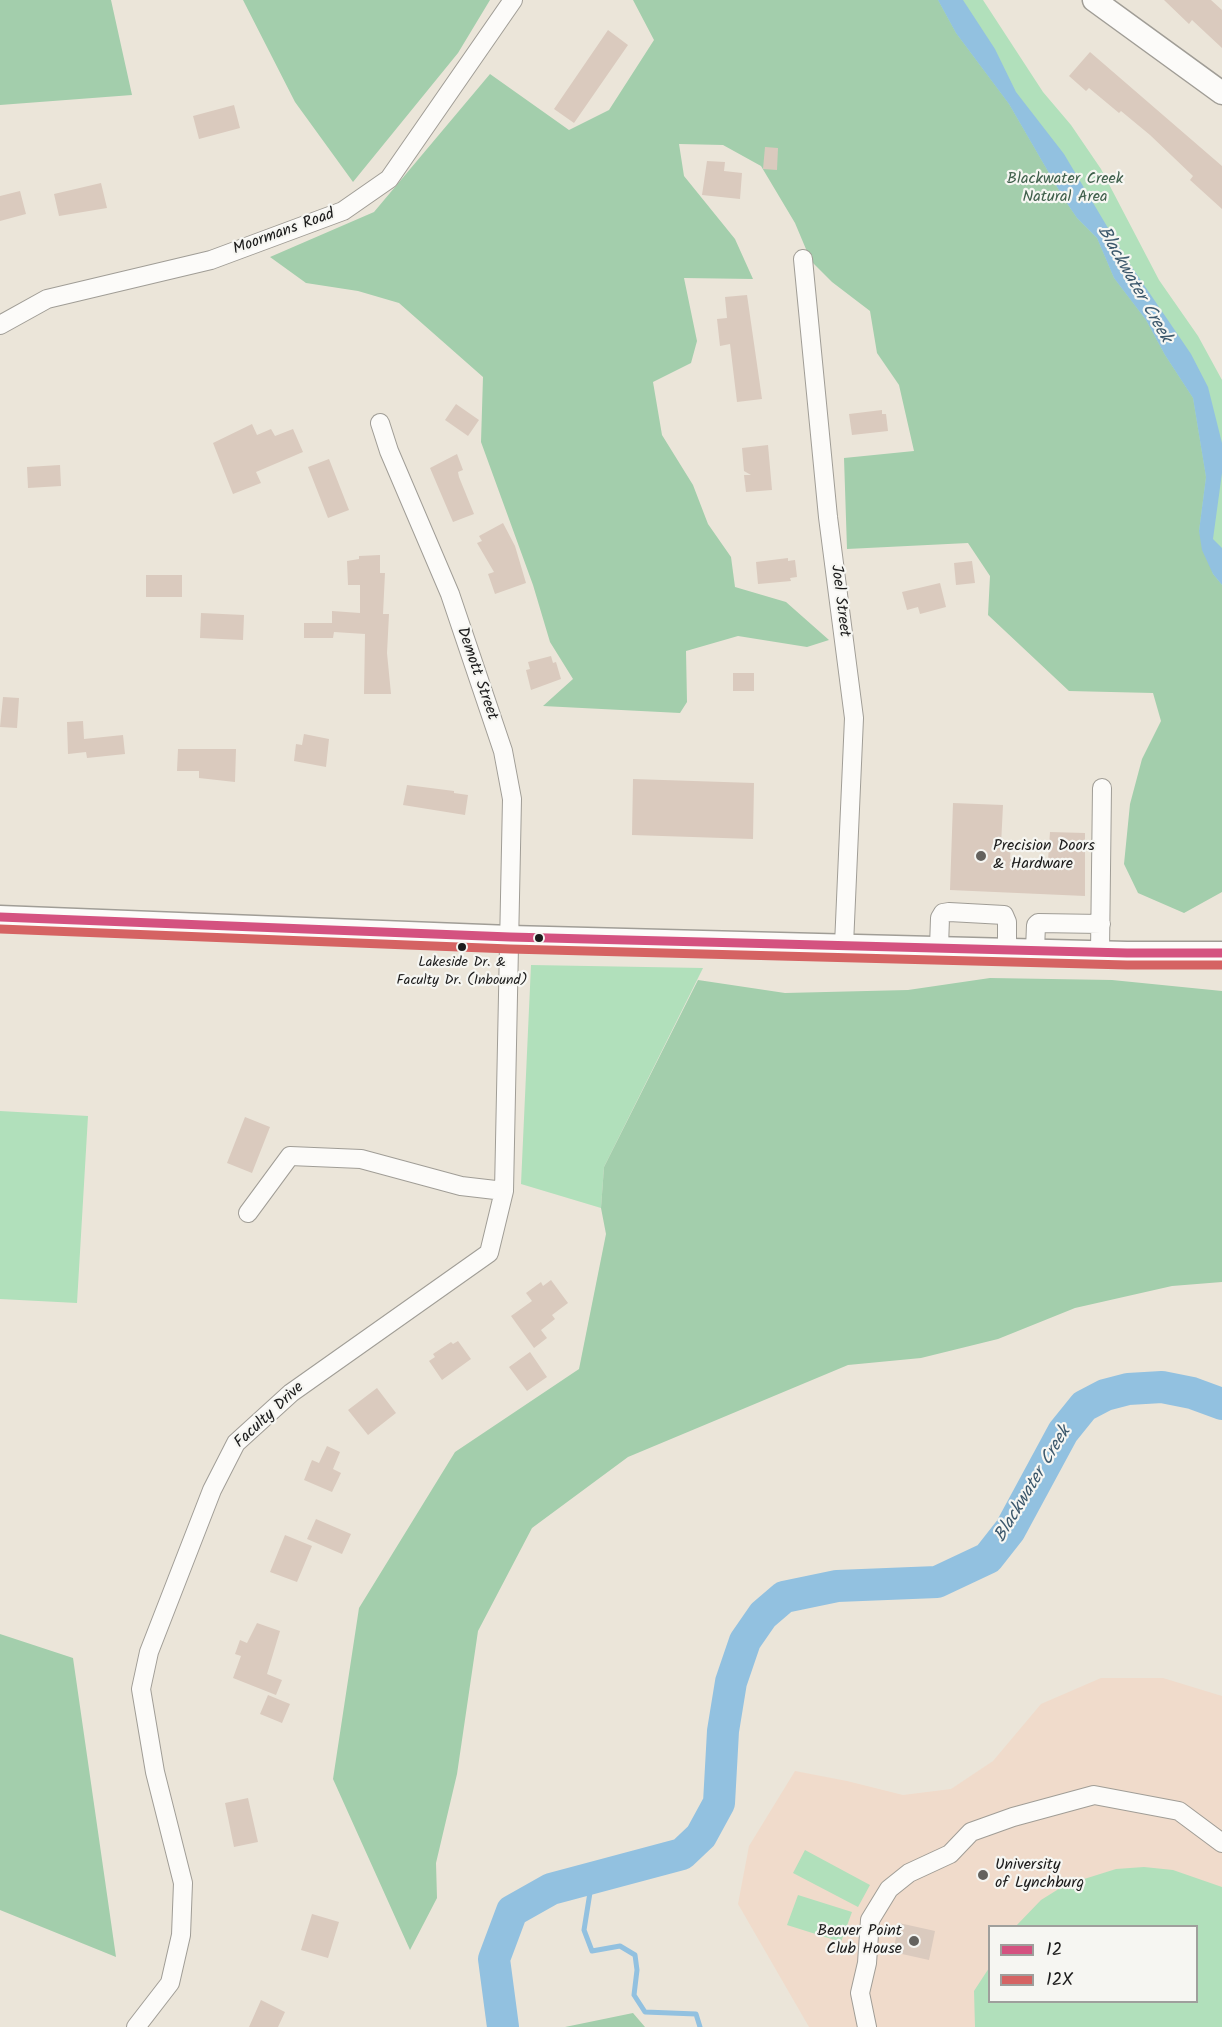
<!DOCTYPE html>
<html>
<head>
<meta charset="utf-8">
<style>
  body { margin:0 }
  #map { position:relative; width:1222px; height:2027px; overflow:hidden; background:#ebe5d9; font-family:Kalam,sans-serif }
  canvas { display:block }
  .legend { position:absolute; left:988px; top:1925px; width:210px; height:78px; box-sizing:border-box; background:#f6f6f2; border:2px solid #9f9f9c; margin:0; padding:8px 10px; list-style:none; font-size:18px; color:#1c1c1c }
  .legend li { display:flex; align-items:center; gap:12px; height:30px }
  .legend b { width:30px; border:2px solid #9f9f9c }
</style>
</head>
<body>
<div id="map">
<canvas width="1222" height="2027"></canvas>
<ul class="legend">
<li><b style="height:8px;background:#d45280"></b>12</li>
<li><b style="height:8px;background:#d56363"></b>12X</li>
</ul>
</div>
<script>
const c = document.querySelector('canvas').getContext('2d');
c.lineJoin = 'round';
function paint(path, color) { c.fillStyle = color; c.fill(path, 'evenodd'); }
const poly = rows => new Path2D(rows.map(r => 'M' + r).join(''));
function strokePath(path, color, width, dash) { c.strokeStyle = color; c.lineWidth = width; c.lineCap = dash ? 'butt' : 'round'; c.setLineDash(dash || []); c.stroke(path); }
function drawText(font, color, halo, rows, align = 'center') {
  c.font = font + ' Kalam,sans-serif'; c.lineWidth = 4.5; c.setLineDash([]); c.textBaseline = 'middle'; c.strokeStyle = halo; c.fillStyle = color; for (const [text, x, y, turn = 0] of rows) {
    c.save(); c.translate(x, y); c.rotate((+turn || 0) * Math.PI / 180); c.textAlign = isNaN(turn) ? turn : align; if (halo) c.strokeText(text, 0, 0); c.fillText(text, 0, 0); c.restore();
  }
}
paint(poly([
  [1101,1678,1163,1678,1222,1696,1222,2027,809,2027,738,1904,749,1846,795,1771,847,1781,903,1795,951,1789,993,1761,1041,1704],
  [990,1926,1196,1926,1196,2002,990,2002]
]), '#f0dbcb');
paint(poly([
  [905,0,983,0,1043,92,1071,125,1101,169,1159,280,1198,336,1222,380,1222,630],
  [531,965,703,968,604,1167,601,1208,521,1184],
  [0,1111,88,1116,77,1303,0,1299],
  [805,1850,870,1885,858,1907,793,1873],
  [1144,1867,1173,1870,1222,1887,1222,2027,975,2027,974,1991,989,1968,990,2002,1196,2002,1196,1926,1016,1926,1041,1900,1065,1885,1116,1869],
  [798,1895,852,1912,841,1942,787,1925]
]), '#b1e0bb');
paint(poly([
  [0,0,111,0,132,95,0,105],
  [243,0,490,0,458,53,353,182,295,102],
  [633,0,938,0,956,33,1009,104,1064,199,1077,218,1097,238,1114,278,1146,320,1165,355,1193,398,1206,477,1199,531,1213,574,1222,585,1222,892,1184,913,1138,893,1124,864,1130,804,1142,759,1161,721,1153,693,1069,691,988,615,990,576,968,543,847,549,844,458,914,451,899,385,877,353,870,311,832,282,811,261,795,223,761,166,723,145,679,144,684,176,735,239,753,279,684,278,697,341,691,363,653,382,662,435,693,485,708,524,731,557,735,587,786,602,829,640,807,647,738,636,686,651,687,702,680,713,543,706,573,679,550,642,533,585,481,442,483,377,399,303,358,291,306,283,270,257,374,212,490,74,569,130,609,110,654,40],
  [990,978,1112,980,1222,991,1222,1282,1172,1286,1075,1308,998,1339,921,1358,848,1365,628,1457,532,1528,478,1631,457,1774,436,1863,437,1898,410,1950,333,1779,359,1608,455,1452,579,1369,606,1234,601,1208,604,1167,698,980,785,993,908,990],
  [0,1634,73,1658,116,1957,0,1910],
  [633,2013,645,2027,565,2027]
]), '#a3ceac');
paint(poly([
  [938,0,963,0,995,49,1016,92,1064,154,1127,260,1191,354,1208,387,1222,443,1222,473,1213,539,1222,548,1222,585,1213,574,1202,550,1199,531,1206,477,1193,398,1165,355,1146,320,1114,278,1097,238,1077,218,1064,199,1009,104,956,33]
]), '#92c1e0');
strokePath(poly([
  [592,1880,584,1930,592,1951,620,1946,635,1955,637,1970,634,1995,645,2012,696,2014,700,2027]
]), '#92c1e0', 5);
strokePath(poly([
  [503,2027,494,1959,512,1911,551,1889,682,1854,701,1836,719,1803,723,1731,731,1682,745,1641,763,1615,784,1597,837,1586,937,1582,988,1558,1010,1530,1063,1432,1084,1406,1105,1395,1128,1389,1162,1387,1192,1393,1222,1404]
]), '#92c1e0', 32);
paint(poly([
  [1164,0,1211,0,1222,10,1222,48,1192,20,1189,24],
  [608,30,628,45,574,123,554,109],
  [1090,52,1222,166,1222,209,1190,180,1193,176,1150,135,1121,111,1119,113,1089,88,1086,91,1069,76],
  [234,105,240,128,199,139,193,116],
  [765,147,778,148,777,170,763,169],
  [707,161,725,162,724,171,742,173,740,199,702,195],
  [101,183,107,208,59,216,54,194],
  [20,191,26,214,0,221,0,196],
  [747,295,762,399,737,402,730,344,720,346,717,319,727,318,725,297],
  [456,404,479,420,468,436,445,420],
  [882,410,882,414,886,414,888,431,852,435,849,414],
  [252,424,257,435,271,429,275,436,293,429,303,452,256,472,261,483,233,494,213,443],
  [768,445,772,490,746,492,744,475,751,475,744,471,742,448],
  [457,454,463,470,458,472,459,477,474,514,453,522,430,468],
  [329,459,349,510,328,518,308,467],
  [60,465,61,486,28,488,27,467],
  [503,523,515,546,526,583,495,594,488,574,494,572,477,543,482,541,479,536],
  [380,555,380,573,385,573,383,614,389,614,387,653,391,694,364,694,365,634,334,632,333,638,304,638,304,623,332,623,332,611,360,613,360,585,348,585,347,561,359,559,359,556],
  [788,558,788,561,795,560,797,577,790,578,791,581,758,584,756,562],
  [972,561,975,583,956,585,954,563],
  [146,575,182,575,182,597,146,597],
  [940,583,946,607,920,614,918,607,907,610,902,592],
  [201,613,244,615,243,640,200,638],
  [551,656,553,663,556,662,561,679,531,690,526,670,530,669,528,662],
  [733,673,754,673,754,691,733,691],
  [3,697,19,698,17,728,0,727],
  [83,721,84,739,123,735,125,754,87,758,86,752,68,754,67,722],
  [304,734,329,739,326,767,294,761,296,744,302,745],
  [178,749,236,749,235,782,199,778,199,771,177,771],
  [633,779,754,783,753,839,632,835],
  [407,785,454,791,454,793,468,795,465,815,403,805],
  [953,803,1003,805,1001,845,1011,845,1010,859,1048,860,1050,832,1085,833,1085,896,950,890],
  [245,1117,270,1127,252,1173,227,1163],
  [551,1280,568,1303,552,1315,555,1319,541,1330,547,1338,534,1348,511,1316,532,1301,526,1293,541,1282,543,1286],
  [458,1341,471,1359,442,1380,429,1361,435,1357,433,1354,451,1342,453,1344],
  [530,1352,547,1377,527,1391,509,1367],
  [377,1388,396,1413,368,1435,348,1410],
  [327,1446,340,1452,333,1469,341,1473,332,1492,304,1480,312,1460,319,1463],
  [316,1519,351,1534,342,1554,307,1539],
  [285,1535,312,1546,297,1582,270,1572],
  [257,1623,280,1631,267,1674,282,1680,276,1695,233,1678,241,1656,235,1654,240,1640,247,1643],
  [268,1695,290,1704,282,1723,260,1714],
  [248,1798,258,1842,234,1847,225,1803],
  [312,1914,339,1922,328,1958,301,1950],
  [899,1923,935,1931,929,1960,893,1952],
  [261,2000,285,2012,278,2027,249,2027]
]), '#dacabe');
const minor = poly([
  [803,259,828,517,854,718,844,945],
  [0,325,47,299,211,260,343,211,389,179,513,0],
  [939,947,940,918,943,913,949,912,1004,915,1007,922,1007,949],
  [1035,950,1036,925,1038,923,1101,924],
  [1100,952,1102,788],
  [248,1213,290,1156,361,1159,461,1186,504,1191],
  [136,2027,170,1983,181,1935,183,1883,155,1772,141,1689,149,1652,212,1490,236,1443,291,1393,489,1253,504,1191,512,799,503,751,450,594,389,451,380,423],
  [867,2027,860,1993,867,1963,870,1920,889,1889,909,1873,950,1854,971,1832,1013,1817,1094,1795,1179,1811,1222,1843]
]);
const major = poly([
  [1094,0,1222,93],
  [0,917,510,937,1127,953,1222,953]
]);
strokePath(minor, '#a09d96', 20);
strokePath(major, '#a09d96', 25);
strokePath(minor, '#fcfbf9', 18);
strokePath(major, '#fcfbf9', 22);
strokePath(poly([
  [0,917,510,937,1127,953,1222,953]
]), '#d45280', 9);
strokePath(poly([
  [0,929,510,949,1127,965,1222,965]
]), '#d56363', 9);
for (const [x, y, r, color] of [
  [981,856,6,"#64625e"],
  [539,938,5,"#1c1c1c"],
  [462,947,5,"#1c1c1c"],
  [983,1875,6,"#64625e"],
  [914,1941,6,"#64625e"]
]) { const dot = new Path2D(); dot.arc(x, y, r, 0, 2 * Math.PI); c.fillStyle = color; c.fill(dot); strokePath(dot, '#f6f6f2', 2); }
drawText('14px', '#1c1c1c', '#f6f6f2', [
  ["Lakeside Dr. &",462,964],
  ["Faculty Dr. (Inbound)",462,982]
]);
drawText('16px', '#3f5f4b', '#f6f6f2', [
  ["Blackwater Creek",1065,180],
  ["Natural Area",1065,198]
]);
drawText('16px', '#1c1c1c', '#f6f6f2', [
  ["Moormans Road",284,233,-20],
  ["Joel Street",839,601,83],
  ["Demott Street",476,674,71],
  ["Faculty Drive",270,1416,-43]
]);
drawText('16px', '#1c1c1c', '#f6f6f2', [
  ["Precision Doors",993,847],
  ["& Hardware",993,865],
  ["University",995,1866],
  ["of Lynchburg",995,1884],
  ["Beaver Point",902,1932,"right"],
  ["Club House",902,1950,"right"]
], 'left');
drawText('italic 18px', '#3c586c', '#f6f6f2', [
  ["Blackwater Creek",1133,285,60],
  ["Blackwater Creek",1034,1485,-59]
]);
</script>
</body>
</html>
